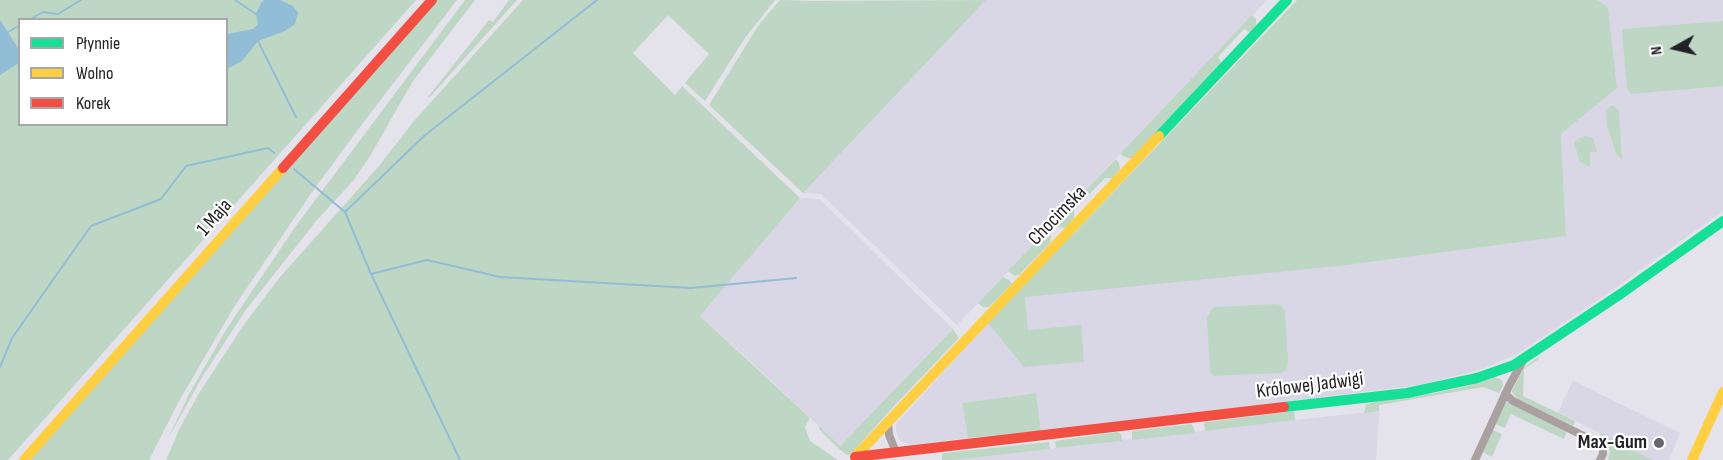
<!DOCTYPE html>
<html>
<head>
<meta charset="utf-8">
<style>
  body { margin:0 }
  #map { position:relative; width:1723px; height:460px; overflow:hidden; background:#e4e2ea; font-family:"Sofia Sans Condensed",sans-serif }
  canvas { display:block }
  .legend { position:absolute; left:18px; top:18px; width:210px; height:108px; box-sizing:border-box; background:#fff; border:2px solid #a7a6a8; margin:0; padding:8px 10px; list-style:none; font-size:18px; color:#222126 }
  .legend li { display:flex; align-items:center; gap:12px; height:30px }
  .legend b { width:30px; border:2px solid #a7a6a8 }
  .north { position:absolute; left:1645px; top:18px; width:60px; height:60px; -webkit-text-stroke:4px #fff; paint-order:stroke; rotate:262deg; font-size:16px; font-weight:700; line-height:24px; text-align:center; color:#222126 }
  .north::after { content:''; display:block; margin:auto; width:21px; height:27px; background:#222126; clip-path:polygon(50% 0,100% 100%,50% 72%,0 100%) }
</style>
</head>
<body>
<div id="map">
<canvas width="1723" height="460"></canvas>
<ul class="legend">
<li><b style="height:8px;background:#16e098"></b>Płynnie</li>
<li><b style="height:8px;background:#ffcf43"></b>Wolno</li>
<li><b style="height:8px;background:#f24e42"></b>Korek</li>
</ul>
<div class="north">N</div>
</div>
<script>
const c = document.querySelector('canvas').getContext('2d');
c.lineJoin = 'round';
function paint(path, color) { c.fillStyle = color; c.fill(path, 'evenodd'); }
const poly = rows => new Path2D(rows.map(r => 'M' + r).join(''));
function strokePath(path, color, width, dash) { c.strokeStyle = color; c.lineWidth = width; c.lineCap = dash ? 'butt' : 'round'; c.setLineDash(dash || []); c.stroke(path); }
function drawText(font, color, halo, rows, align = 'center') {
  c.font = font + ' "Sofia Sans Condensed",sans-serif'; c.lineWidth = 4.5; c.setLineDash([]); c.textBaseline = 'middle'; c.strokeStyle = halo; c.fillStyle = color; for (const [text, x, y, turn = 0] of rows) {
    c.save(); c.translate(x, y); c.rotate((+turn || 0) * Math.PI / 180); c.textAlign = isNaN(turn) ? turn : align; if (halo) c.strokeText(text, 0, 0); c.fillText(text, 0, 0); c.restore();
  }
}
paint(poly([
  [986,0,1267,0,957,325,821,194,803,193],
  [1597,0,1723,0,1723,211,1611,291,1517,354,1482,369,1421,385,1041,431,1035,393,962,403,968,438,911,445,901,441,898,437,896,430,896,424,1012,297,1340,266,1566,236,1561,134,1617,88,1608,7],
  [800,198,819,199,953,329,840,446,749,360,700,316],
  [1573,381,1680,433,1669,460,1653,460,1558,412],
  [1379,411,1376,460,955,460,1295,420]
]), '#d9d6e6');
paint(poly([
  [0,0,416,0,8,460,0,460],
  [20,20,226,20,226,124,20,124],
  [436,0,457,0,363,123,312,192,234,307,179,401,149,460,30,460],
  [465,0,475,0,413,81,370,156,353,181,317,220,245,311,201,379,168,439,189,394,226,330,256,285,298,223],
  [509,0,517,0,429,98,428,97,489,20,493,22],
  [523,0,775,0,745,38,705,101,685,83,709,54,668,15,633,53,675,95,682,86,800,198,700,316,810,418,805,427,810,441,838,460,166,460,180,428,199,393,245,323,280,277,379,166,414,121],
  [780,0,812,1,986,0,803,193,709,105,748,42,761,22],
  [1297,0,1597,0,1608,7,1617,88,1561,134,1566,236,1340,266,1025,297,1028,330,1081,325,1084,362,1024,367,988,323],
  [1252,15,1256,19,1256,28,1251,33,1244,29,1218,57,1222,64,1132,158,1127,158,1120,154],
  [1723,21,1723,86,1632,94,1627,89,1622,29],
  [1613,105,1619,111,1622,160,1616,154,1607,125,1606,114,1609,107],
  [1586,136,1593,138,1597,152,1590,152,1590,167,1580,162,1574,143,1579,138],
  [1116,159,1119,163,1120,169,1113,178,1105,178,1074,210,1074,220,1066,228,1057,227,1053,224],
  [1048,229,1051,236,1050,243,1019,275,1015,276,1008,271],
  [1003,277,1010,281,1012,284,989,307,983,307,978,303],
  [1276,304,1281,305,1285,312,1288,362,1287,368,1285,371,1281,373,1214,376,1210,371,1207,318,1211,310,1215,307],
  [953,329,959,338,894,406,851,454,847,455,838,448,819,429,819,426,840,446],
  [1538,357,1539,359,1524,369,1523,396,1575,421,1573,426,1517,399,1512,392,1512,390,1524,368],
  [1495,377,1502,380,1503,386,1499,393,1483,387,1379,405,1379,411,1364,413,1366,405,1378,401,1435,393,1467,386],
  [1036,393,1041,431,968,438,962,403],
  [1506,402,1510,403,1567,431,1564,439,1511,414,1505,428,1497,425,1496,422],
  [1294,411,1295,420,1205,431,1204,423,1207,422],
  [1191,424,1193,426,1195,433,1132,440,1132,431],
  [1493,430,1502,434,1492,457,1484,453,1483,451],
  [1118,432,1121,434,1122,441,1056,448,1055,441],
  [1600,433,1653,460,1608,460,1610,450,1600,441,1599,438],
  [1049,442,1050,449,955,460,942,460,942,455,944,453]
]), '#bed7c5');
paint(poly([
  [264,0,280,0,293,6,298,13,295,24,285,31,258,41,242,61,229,68,227,66,227,34,253,29,258,24,256,14,261,3],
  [0,20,20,51,19,63,0,75]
]), '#91bdd7');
strokePath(poly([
  [235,0,256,14],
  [29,20,43,12,58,14,81,0],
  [8,32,20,25],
  [258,41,296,117],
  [294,169,345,212,371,274,460,460],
  [345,212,424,136,597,0],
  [371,274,427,260,500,277,691,288,796,278],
  [0,367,12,338,91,226,161,199,186,166,268,148,274,153]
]), '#91bdd7', 2);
strokePath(poly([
  [1505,394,1513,401,1596,442,1603,449,1603,454,1600,460],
  [888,423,889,435,896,452],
  [1475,460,1509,386,1524,359]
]), '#a9a09f', 8);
strokePath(poly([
  [1159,136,1287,0],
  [1284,407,1407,393,1477,378,1514,365,1622,293,1723,221]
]), '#16e098', 10);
strokePath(poly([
  [855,457,1159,136],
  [24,460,283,168],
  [1692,460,1723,392]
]), '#ffcf43', 10);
strokePath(poly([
  [283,168,432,0],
  [855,457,1284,407]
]), '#f24e42', 10);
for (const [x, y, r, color] of [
  [1659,443,6,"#66656b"]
]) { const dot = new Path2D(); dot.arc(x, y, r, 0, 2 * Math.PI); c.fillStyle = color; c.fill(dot); strokePath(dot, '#fff', 2); }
drawText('20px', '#222126', '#fff', [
  ["Chocimska",1058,216,-46],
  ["1 Maja",215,218,-49],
  ["Królowej Jadwigi",1310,386,-7]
]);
drawText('bold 20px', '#222126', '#fff', [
  ["Max-Gum",1647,443]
], 'right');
</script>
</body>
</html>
